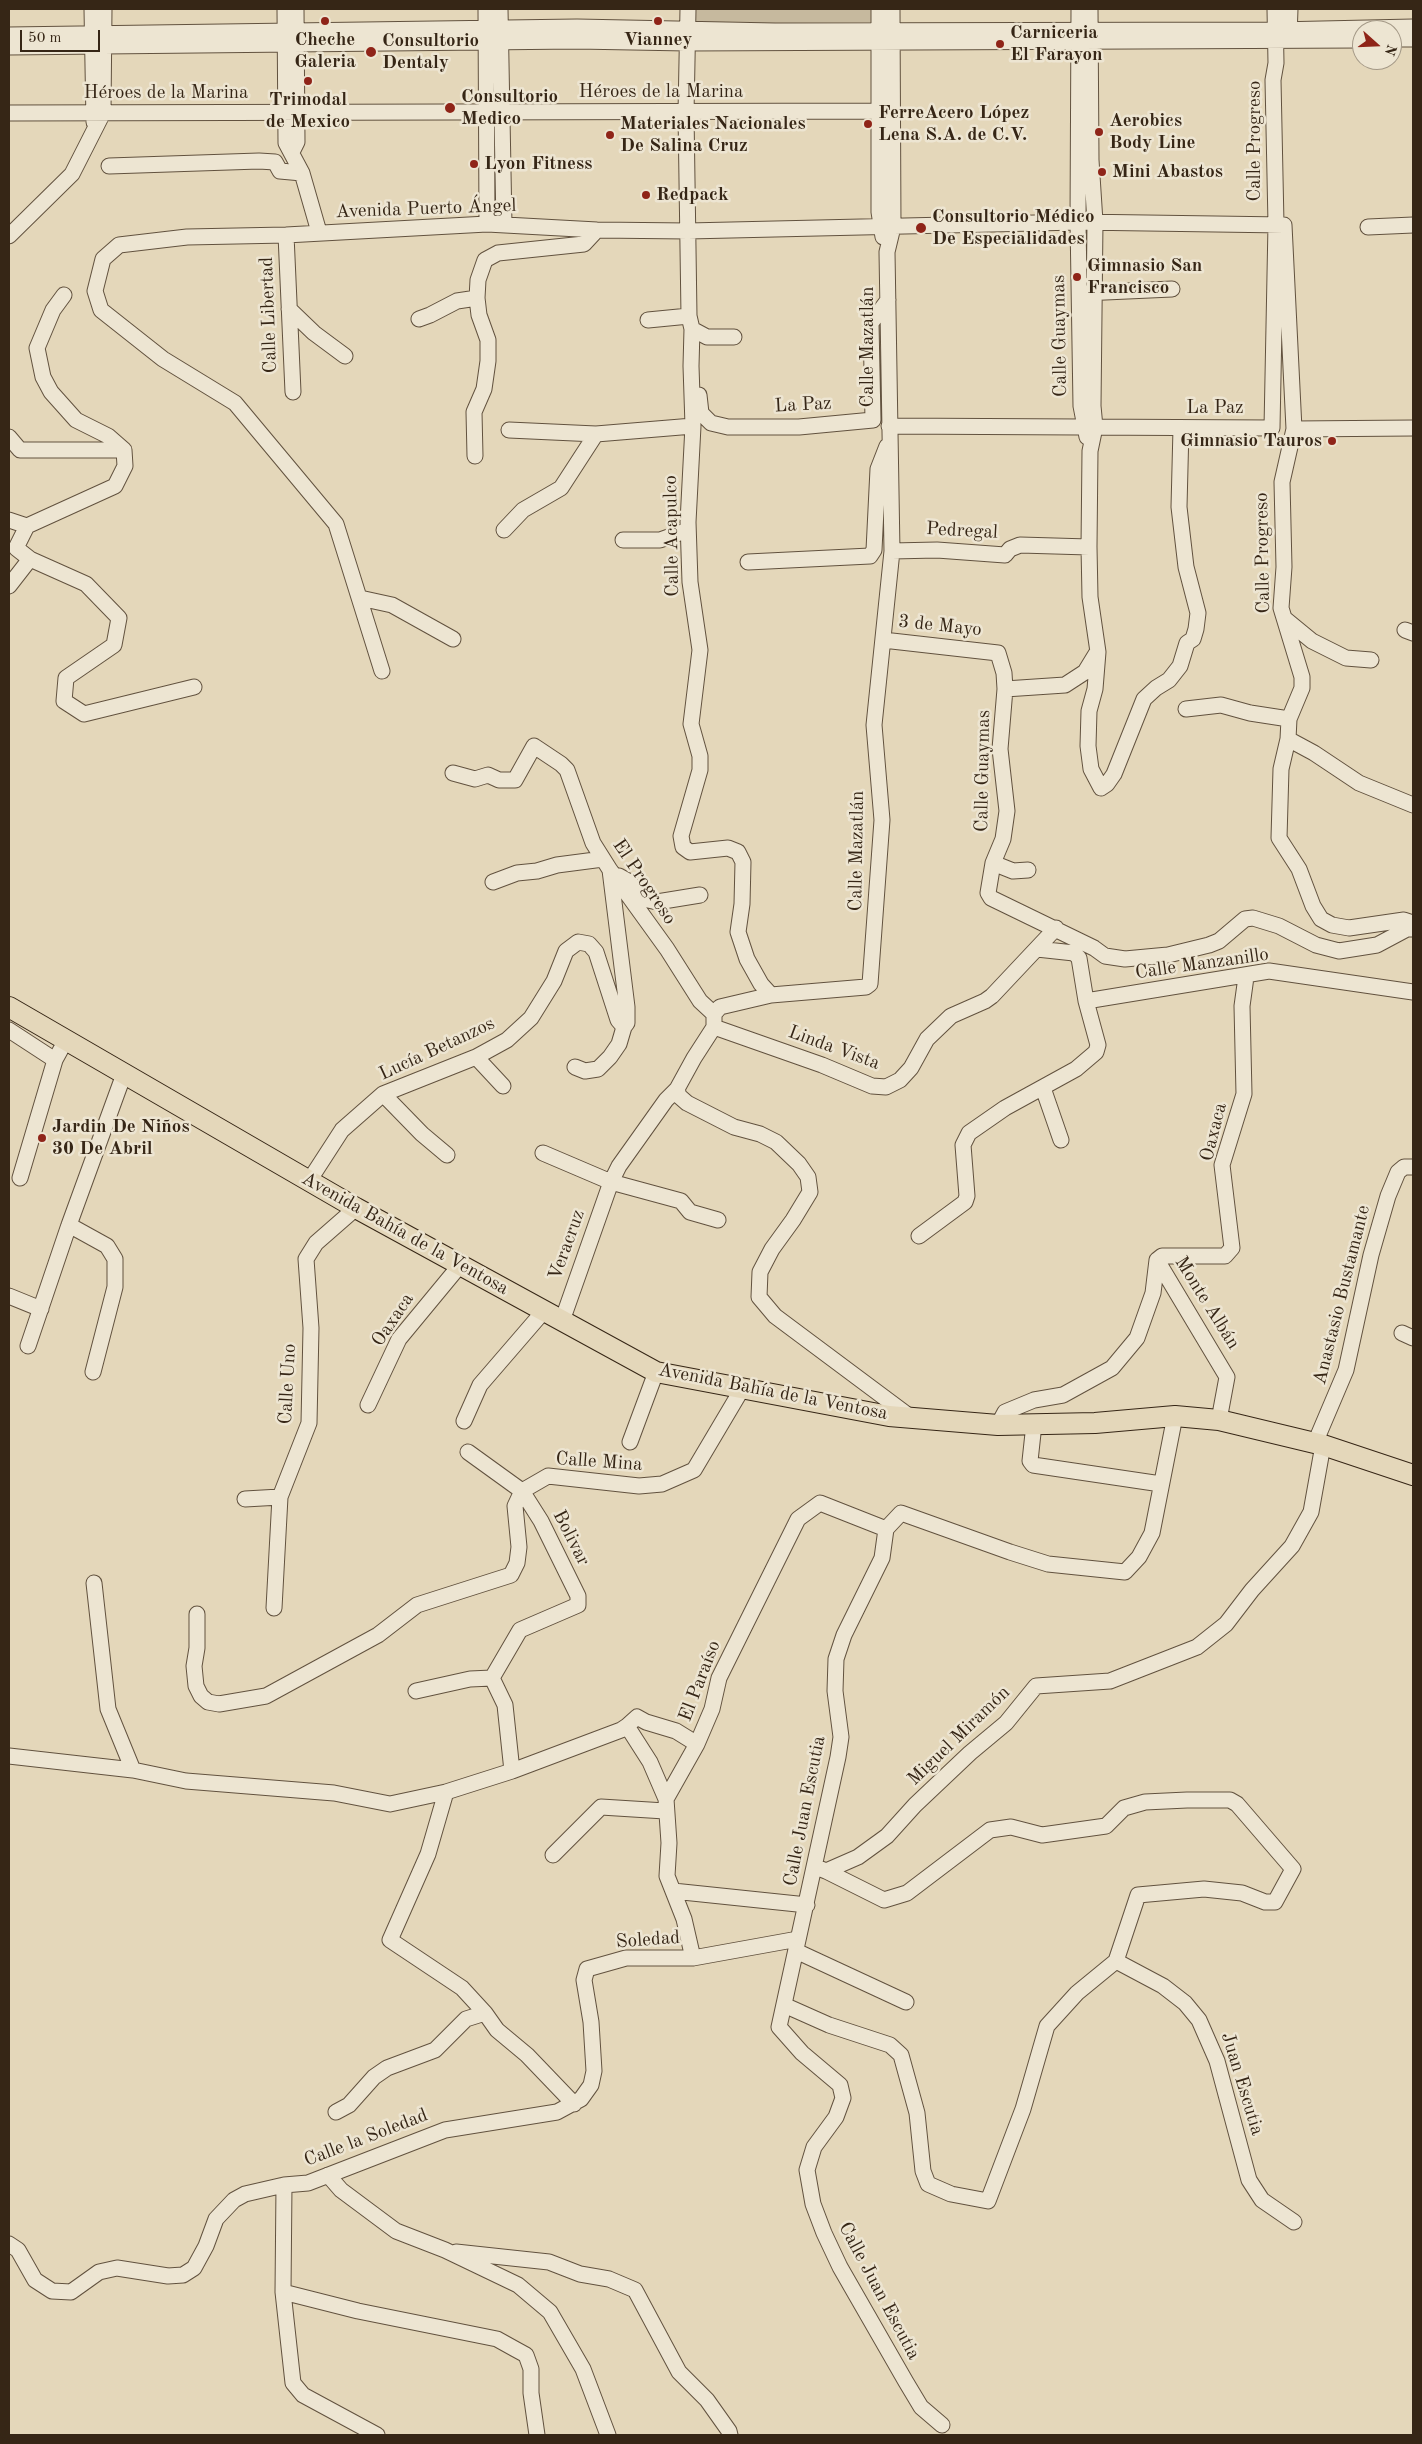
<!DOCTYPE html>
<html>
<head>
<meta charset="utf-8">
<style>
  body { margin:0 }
  #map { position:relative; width:1422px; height:2444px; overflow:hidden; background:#e4d7ba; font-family:"Old Standard TT",serif }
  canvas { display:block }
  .frame { position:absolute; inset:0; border:10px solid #362616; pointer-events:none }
  .north { position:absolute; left:1352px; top:20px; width:50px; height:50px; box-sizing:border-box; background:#ede5d2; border:1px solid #a49987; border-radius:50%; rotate:110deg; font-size:14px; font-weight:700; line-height:20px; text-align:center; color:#362616 }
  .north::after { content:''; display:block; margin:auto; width:18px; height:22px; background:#8f2418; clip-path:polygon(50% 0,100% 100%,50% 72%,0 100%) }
  .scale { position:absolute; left:20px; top:30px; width:80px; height:22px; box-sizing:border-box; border:2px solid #362616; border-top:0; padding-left:6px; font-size:15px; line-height:18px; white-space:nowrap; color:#362616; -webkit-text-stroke:4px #ede5d2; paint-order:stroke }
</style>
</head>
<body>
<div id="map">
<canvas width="1422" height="2444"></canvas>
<div class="frame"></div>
<div class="north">N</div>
<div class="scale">50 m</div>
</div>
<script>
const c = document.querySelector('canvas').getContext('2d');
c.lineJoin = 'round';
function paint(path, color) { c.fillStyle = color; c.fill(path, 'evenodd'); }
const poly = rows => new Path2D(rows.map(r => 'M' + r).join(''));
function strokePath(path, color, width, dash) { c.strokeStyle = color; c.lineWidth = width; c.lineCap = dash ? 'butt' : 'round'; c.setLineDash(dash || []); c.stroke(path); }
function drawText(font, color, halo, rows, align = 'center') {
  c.font = font + ' "Old Standard TT",serif'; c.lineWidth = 5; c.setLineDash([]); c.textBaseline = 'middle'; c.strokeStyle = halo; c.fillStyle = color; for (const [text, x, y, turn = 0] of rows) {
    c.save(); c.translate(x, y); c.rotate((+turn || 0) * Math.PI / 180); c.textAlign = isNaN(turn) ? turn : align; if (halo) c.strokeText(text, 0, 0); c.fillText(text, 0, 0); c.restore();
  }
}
paint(poly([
  [696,9,874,9,874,28,696,28]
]), '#c6b99e');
const minor = poly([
  [92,9,94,122],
  [285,9,286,143,302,173,319,232],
  [486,9,487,224],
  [500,9,504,225],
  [688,9,686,113,689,316,692,329,691,366,693,426,688,522,690,582,700,650,691,724,700,756,700,770,681,836,683,847,690,852,728,848,738,852,743,862,742,904,738,932,747,959,761,984,771,995],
  [879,9,879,212,883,237],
  [892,9,893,227,887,252,892,551,874,725,882,820,870,984,866,987,771,995,720,1007,714,1014,714,1027,694,1058,677,1089,679,1096,687,1103,734,1127,760,1134,776,1142,799,1164,808,1177,810,1192,793,1220,772,1249,760,1272,759,1297,775,1316,909,1416],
  [1079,9,1078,222,1081,406,1087,437],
  [1090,9,1091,160,1095,222,1093,406,1095,427,1090,451,1089,547,1090,597,1098,652,1095,689,1089,711,1088,746,1091,769,1101,788,1107,784,1114,774,1144,699,1156,688,1169,680,1180,666,1187,643,1193,639,1196,629,1198,613,1186,567,1179,507,1181,428],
  [9,35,577,27,775,31,1276,30,1413,27],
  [1289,37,1290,9],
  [1392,39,1413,39],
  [9,47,577,41,687,43,1362,40],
  [9,113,893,111],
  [292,152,297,142,296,9],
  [109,166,259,161,275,162,280,171,302,173],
  [1368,227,1413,225],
  [286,235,293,392],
  [9,236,72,174,103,113,104,9],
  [1083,293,1172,289],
  [64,295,53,310,37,348,43,377,51,392,76,420,108,436,124,450],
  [289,309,314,333,345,356],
  [419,319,430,315,457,301,477,298],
  [648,320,689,316],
  [692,329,707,337,734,337],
  [699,395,701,413,711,423,728,427,799,427,873,420,871,323,888,300],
  [889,426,1272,428,1276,224,1273,80,1276,63,1275,9],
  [1294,429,1413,428],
  [509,430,596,434,693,426],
  [9,437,20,450,124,450,125,466,115,486,27,526,16,548,30,559,86,584,119,618,114,645,66,678,64,701,84,714,194,687],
  [475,456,474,412,484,389,488,361,488,340,479,315,477,298,478,280,485,260,498,253,584,244,597,230],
  [9,520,27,526],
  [504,530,523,510,561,488,596,434],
  [623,540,660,540,688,530],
  [892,551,937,550,1005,555,1010,549,1020,545,1089,547],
  [748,562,870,556,874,550,878,469,887,446],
  [9,586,30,559],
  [360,598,392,605,453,639],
  [1284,618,1312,641,1346,658,1371,660],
  [1405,630,1413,633],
  [883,640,998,653,1004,673,1005,689,1065,685,1085,672,1096,654],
  [382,671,336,524,235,403,163,359,101,310,95,291,103,259,119,245,187,237,286,235,487,224,597,230,688,231,1078,222,1284,225,1294,429,1282,482,1284,567,1281,608,1302,677,1302,688,1289,719,1288,739,1281,769,1279,838,1299,869,1313,906,1321,919,1332,925,1349,928,1404,920,1413,923],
  [1005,689,1000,749,1007,811,1003,839,993,863,988,893,991,898,1094,948,1105,956,1125,959,1168,955,1209,945,1219,941,1245,919,1253,918,1279,926,1316,945,1339,951,1377,945,1407,929,1413,929],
  [1186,709,1221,705,1250,713,1289,719],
  [1288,739,1314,753,1359,783,1413,805],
  [453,773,475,779,488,775,499,780,515,780,534,746,561,764,567,770,593,843,610,870,667,949,700,1001,714,1014],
  [993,863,1013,871,1028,870],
  [619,876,628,881,648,900,657,902,700,895],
  [493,882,517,873,537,871,557,865,603,859],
  [1086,1001,1269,971,1413,992],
  [714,1027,822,1065,872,1086,886,1087,900,1080,911,1068,927,1039,951,1016,985,1001,992,996,1056,928],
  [9,1030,55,1060],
  [476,1057,503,1086],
  [575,1067,585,1071,598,1069,610,1057,619,1044,624,1027],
  [1043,1088,1061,1140],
  [383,1094,422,1134,447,1155],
  [543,1153,611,1182,681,1201,690,1212,718,1220],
  [20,1178,55,1060,66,1040],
  [309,1181,342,1130,383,1094,476,1057,507,1040,531,1018,554,981,566,951,578,942,589,944,596,952,618,1020,624,1027,627,1023,627,1007,610,870],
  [69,1225,107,1246,115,1259,115,1287,93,1372],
  [919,1236,965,1202,967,1196,963,1145,969,1133,1005,1108,1076,1069,1096,1052,1098,1045,1086,1001,1079,958,1074,953,1037,949],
  [1157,1260,1162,1256,1225,1256,1232,1248,1222,1165,1244,1094,1242,1006,1246,977],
  [1157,1260,1227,1377,1219,1420],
  [9,1296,41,1309],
  [562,1321,611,1182,619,1166,666,1100,677,1089],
  [1402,1333,1413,1338],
  [28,1346,69,1225,124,1074],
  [368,1405,399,1339,461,1264],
  [464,1421,480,1385,543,1312],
  [1034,1424,1030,1461,1033,1465,1161,1484],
  [998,1425,1005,1412,1034,1400,1063,1395,1112,1368,1137,1338,1153,1293,1157,1260],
  [630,1442,656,1372],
  [1315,1443,1346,1370,1371,1255,1388,1196,1398,1172,1404,1167,1413,1167],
  [245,1499,280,1497],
  [94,1583,108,1709,133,1770],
  [274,1608,280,1497,309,1423,311,1328,306,1259,316,1243,356,1208],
  [197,1614,197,1648,194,1666,196,1686,201,1696,208,1702,219,1704,266,1696,378,1635,417,1605,511,1575,517,1563,519,1547,515,1506,522,1491,548,1476,639,1486,662,1484,694,1470,742,1389],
  [492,1678,505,1705,512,1771],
  [416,1691,470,1679,492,1678,520,1630,578,1605,578,1596,541,1521,522,1491,468,1452],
  [627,1726,637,1717,646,1722,676,1731,697,1744],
  [9,1756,133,1770,186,1781,334,1793,390,1804,446,1792,512,1771,621,1730,627,1726,650,1762,666,1799],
  [446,1792,428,1854,390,1940,462,1988,485,2013],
  [553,1855,601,1807,665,1811],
  [821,1869,826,1871,858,1857,887,1836,915,1805,970,1753,1006,1723,1036,1686,1110,1681,1197,1647,1226,1624,1252,1590,1292,1546,1311,1512,1323,1445],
  [826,1871,884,1900,907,1893,990,1830,1011,1827,1042,1835,1106,1826,1124,1808,1145,1802,1187,1800,1230,1800,1237,1804,1293,1869,1275,1902,1265,1902,1242,1893,1204,1889,1138,1895,1116,1961],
  [673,1891,807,1905],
  [796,1951,906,2002],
  [693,1958,684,1919,667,1876,669,1843,666,1799,697,1744,712,1709,719,1678,798,1519,820,1503,886,1529],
  [784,2005,829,2025,890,2045,901,2055,917,2113,923,2171,928,2184,951,2194,988,2201,1023,2109,1047,2026,1077,1993,1116,1961,1163,1986,1185,2003,1199,2020,1217,2061,1249,2180,1262,2200,1294,2222],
  [336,2112,349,2105,374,2077,387,2068,435,2050,466,2019,485,2013,497,2030,527,2055,574,2104],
  [328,2175,341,2190,396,2231,445,2250,518,2285,550,2312,583,2369,608,2435],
  [284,2185,283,2292,293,2383,303,2395,377,2435],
  [9,2244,18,2250,35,2280,52,2291,71,2292,99,2272,117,2268,168,2276,183,2275,194,2268,206,2246,216,2219,234,2200,245,2194,284,2185,308,2183,445,2130,557,2112,581,2099,591,2085,594,2071,591,2022,584,1980,587,1969,626,1958,693,1958,798,1939],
  [456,2252,549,2262,580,2274,609,2279,635,2290,679,2372,707,2400,729,2431,730,2435],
  [283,2292,358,2311,497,2339,515,2349,526,2355,531,2369,531,2393,537,2435],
  [942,2425,921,2407,906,2382,840,2267,824,2233,813,2204,807,2170,814,2147,836,2117,843,2098,840,2085,802,2053,779,2027,838,1757,841,1737,835,1691,836,1659,844,1635,882,1558,886,1529,901,1513,1010,1552,1048,1564,1125,1572,1139,1557,1152,1533,1175,1416]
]);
const major = poly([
  [9,1007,356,1208,656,1372,889,1416,998,1425,1095,1423,1175,1416,1219,1420,1323,1445,1413,1475]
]);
strokePath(minor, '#62523f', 17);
strokePath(major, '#362616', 22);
strokePath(minor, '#ede5d2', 15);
strokePath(major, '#e4d7ba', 20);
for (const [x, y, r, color] of [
  [325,21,5,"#8f2418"],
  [658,21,5,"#8f2418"],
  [1000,44,5,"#8f2418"],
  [371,52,6,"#8f2418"],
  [308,81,5,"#8f2418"],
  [450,108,6,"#8f2418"],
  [868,124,5,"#8f2418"],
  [1099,132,5,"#8f2418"],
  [610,135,5,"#8f2418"],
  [474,164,5,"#8f2418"],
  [1102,172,5,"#8f2418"],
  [646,195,5,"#8f2418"],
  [921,228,6,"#8f2418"],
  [1077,277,5,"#8f2418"],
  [1332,441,5,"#8f2418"],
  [42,1138,5,"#8f2418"]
]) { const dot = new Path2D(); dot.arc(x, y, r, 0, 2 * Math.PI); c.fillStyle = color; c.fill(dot); strokePath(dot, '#ede5d2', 2); }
drawText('bold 19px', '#362616', '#ede5d2', [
  ["Carniceria",1010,33],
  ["El Farayon",1010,55],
  ["Cheche",325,40,"center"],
  ["Galeria",325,62,"center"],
  ["Vianney",658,40,"center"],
  ["Consultorio",382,41],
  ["Dentaly",382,63],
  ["Consultorio",461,97],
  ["Medico",461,119],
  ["Trimodal",308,100,"center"],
  ["de Mexico",308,122,"center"],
  ["FerreAcero López",878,113],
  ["Lena S.A. de C.V.",878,135],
  ["Aerobics",1109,121],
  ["Body Line",1109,143],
  ["Materiales Nacionales",620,124],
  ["De Salina Cruz",620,146],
  ["Lyon Fitness",484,164],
  ["Mini Abastos",1112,172],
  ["Redpack",656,195],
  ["Consultorio Médico",932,217],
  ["De Especialidades",932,239],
  ["Gimnasio San",1087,266],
  ["Francisco",1087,288],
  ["Gimnasio Tauros",1322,441,"right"],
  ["Jardin De Niños",52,1127],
  ["30 De Abril",52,1149]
], 'left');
drawText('19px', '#362616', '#ede5d2', [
  ["Héroes de la Marina",661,92],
  ["Héroes de la Marina",166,93],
  ["Calle Progreso",1255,141,-90],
  ["Avenida Puerto Ángel",426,209,-2],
  ["Calle Libertad",269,315,-92],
  ["Calle Guaymas",1060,336,-91],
  ["Calle Mazatlán",868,347,-90],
  ["La Paz",803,405,-3],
  ["La Paz",1215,408],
  ["Pedregal",962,531,3],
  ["Calle Acapulco",672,536,-91],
  ["Calle Progreso",1263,553,-91],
  ["3 de Mayo",940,626,6],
  ["Calle Guaymas",983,771,-89],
  ["Calle Mazatlán",857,851,-89],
  ["El Progreso",644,882,56],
  ["Calle Manzanillo",1202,964,-8],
  ["Linda Vista",834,1048,20],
  ["Lucía Betanzos",437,1049,-25],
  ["Oaxaca",1214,1132,-76],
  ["Avenida Bahía de la Ventosa",405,1234,29],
  ["Veracruz",567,1245,-70],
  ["Anastasio Bustamante",1342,1295,-76],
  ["Monte Albán",1207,1303,58],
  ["Oaxaca",393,1320,-56],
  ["Calle Uno",288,1384,-87],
  ["Avenida Bahía de la Ventosa",773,1392,11],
  ["Calle Mina",599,1462,4],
  ["Bolivar",571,1538,63],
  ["El Paraíso",700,1681,-69],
  ["Miguel Miramón",959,1736,-44],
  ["Calle Juan Escutia",805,1811,-79],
  ["Soledad",648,1940,-4],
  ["Juan Escutia",1242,2084,73],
  ["Calle la Soledad",366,2138,-21],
  ["Calle Juan Escutia",879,2291,62]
]);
</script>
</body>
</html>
